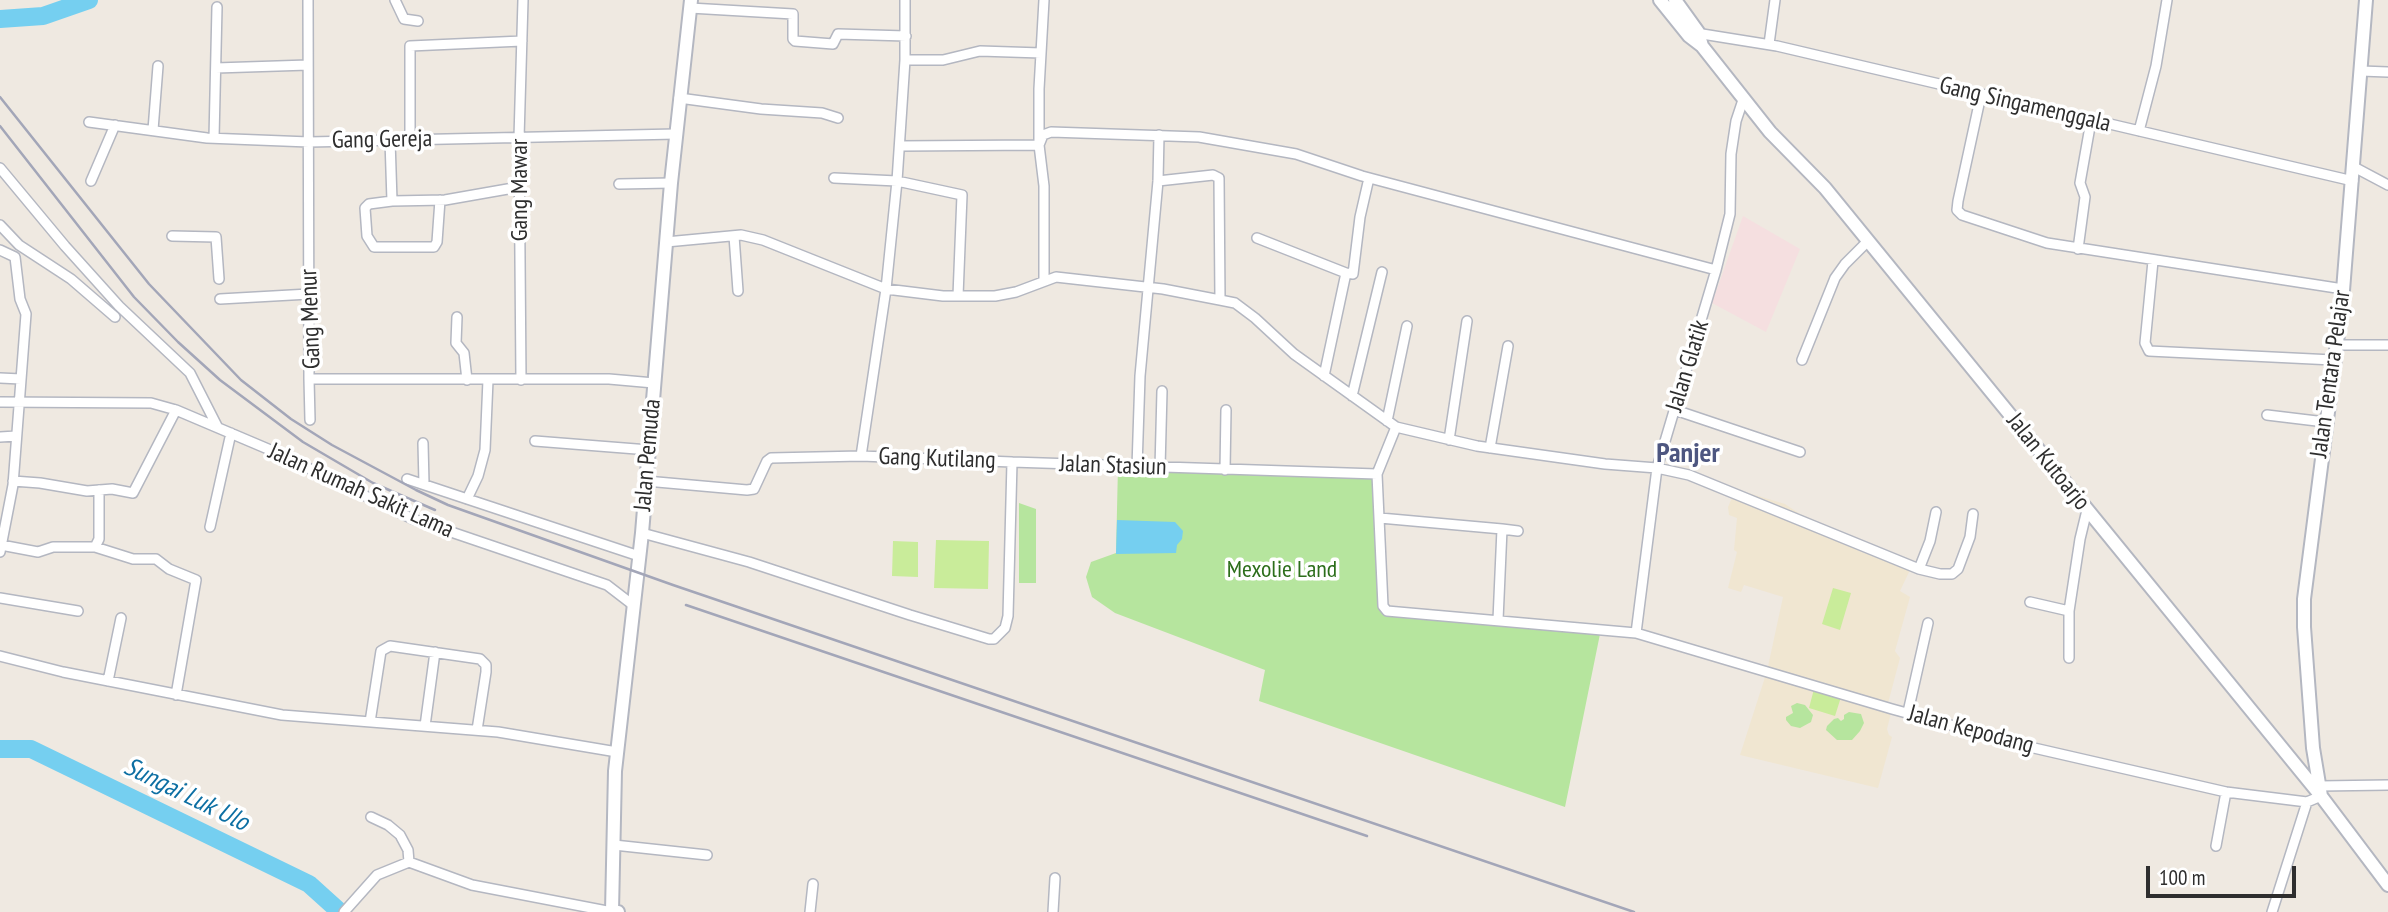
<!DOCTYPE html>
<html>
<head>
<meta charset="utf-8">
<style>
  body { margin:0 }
  #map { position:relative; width:2388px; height:912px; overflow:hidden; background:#efe9e1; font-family:"PT Sans Narrow",sans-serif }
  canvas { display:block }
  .scale { position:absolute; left:2146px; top:866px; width:150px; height:32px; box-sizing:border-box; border:4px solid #2e2e2e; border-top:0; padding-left:9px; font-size:21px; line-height:24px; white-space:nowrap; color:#2e2e2e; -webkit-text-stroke:5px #fff; paint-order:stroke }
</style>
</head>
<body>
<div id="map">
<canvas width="2388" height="912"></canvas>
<div class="scale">100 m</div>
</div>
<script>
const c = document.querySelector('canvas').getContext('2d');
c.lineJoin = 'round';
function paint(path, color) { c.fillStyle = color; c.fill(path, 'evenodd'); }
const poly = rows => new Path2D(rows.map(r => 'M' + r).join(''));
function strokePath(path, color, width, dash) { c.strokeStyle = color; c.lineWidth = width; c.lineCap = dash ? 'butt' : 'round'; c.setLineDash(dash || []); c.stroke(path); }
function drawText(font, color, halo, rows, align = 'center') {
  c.font = font + ' "PT Sans Narrow",sans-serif'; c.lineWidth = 7; c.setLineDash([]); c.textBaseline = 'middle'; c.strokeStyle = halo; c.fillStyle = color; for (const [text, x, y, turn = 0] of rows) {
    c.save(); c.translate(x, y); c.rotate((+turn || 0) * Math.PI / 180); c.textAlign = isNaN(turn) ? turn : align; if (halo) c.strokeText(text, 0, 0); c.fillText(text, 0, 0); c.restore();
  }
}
paint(poly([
  [1745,492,1785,504,1800,514,1830,527,1830,535,1846,539,1850,546,1861,552,1900,564,1910,570,1900,591,1910,597,1895,651,1900,658,1887,707,1892,709,1887,729,1889,735,1892,737,1878,788,1740,755,1767,671,1783,597,1744,585,1741,592,1728,588,1737,552,1734,550,1737,518,1729,515,1728,507,1734,493]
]), '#f0e6d1');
paint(poly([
  [1743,216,1800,249,1766,332,1712,303]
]), '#f5dfe0');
paint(poly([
  [1118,466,1377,474,1381,612,1601,629,1565,807,1259,701,1265,670,1115,613,1092,597,1086,577,1091,562,1116,553],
  [1019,503,1036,509,1036,583,1019,583],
  [1797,703,1805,705,1813,715,1811,722,1800,728,1791,726,1786,720,1786,717,1793,713,1791,706],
  [1849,712,1861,714,1864,723,1860,731,1852,740,1837,740,1826,730,1827,726,1834,719,1838,718,1841,721,1844,719,1844,715]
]), '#b6e59e');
paint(poly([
  [936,540,989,541,988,589,934,588],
  [893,541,918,542,918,577,892,576],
  [1833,588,1851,593,1840,630,1822,624],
  [1814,689,1841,697,1835,716,1809,708]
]), '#c9ec9a');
paint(poly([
  [1117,520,1175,522,1183,531,1182,539,1177,545,1176,553,1116,554]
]), '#75cff0');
strokePath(poly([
  [0,19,43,16,89,0],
  [0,749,31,749,309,884,340,912]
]), '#75cff0', 18);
const street = poly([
  [308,0,309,379,609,379,654,383],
  [395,0,404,19,418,21],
  [690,8,793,14,793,39,795,41,833,44,838,34,906,36],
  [1696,33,1777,46,2353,181],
  [1769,44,1775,0],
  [905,60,943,60,980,51,1041,53],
  [216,68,308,65],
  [2361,71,2388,72],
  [1981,95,1958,201,1957,210,1962,215,2047,243,2343,289],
  [679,98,761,109,822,113,838,118],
  [89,122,207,138,309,142,676,134],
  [153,130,158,66],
  [2139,131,2156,66,2167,0],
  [214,138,217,7],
  [390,140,392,201,445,200,519,187],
  [410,140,410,46,522,41],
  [900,146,1039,145,1039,89,1044,0],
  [2354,167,2388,185],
  [0,168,65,246,119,306,190,373,217,426],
  [834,178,897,181,962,195,958,296],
  [91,181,115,125],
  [1158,181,1213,175,1219,178,1220,300],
  [619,184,671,183],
  [392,201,369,204,365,208,367,236,374,247,434,247,437,242,440,200],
  [0,225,19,245,71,279,115,317],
  [172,236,216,237,219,279],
  [734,236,738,291],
  [1257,238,1346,273,1353,274,1360,217,1369,178],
  [666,242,741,235,763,240,886,289,943,296,995,296,1016,292,1056,277,1163,289,1220,300,1235,303,1255,318,1294,354,1396,427,1477,446,1605,464,1657,468,1689,475,1919,569,1940,574,1952,574,1958,569,1970,537,1973,514],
  [2078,249,2085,197,2080,183,2091,121],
  [0,250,15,257,20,299,26,314,13,485,0,552],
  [2153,261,2145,343,2149,351,2333,360],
  [1044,279,1044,186,1039,145,1043,135,1051,132,1199,137,1296,154,1362,176,1716,270],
  [220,299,309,294],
  [457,317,456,343,464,353,467,380],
  [2336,345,2388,345],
  [1802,360,1835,278,1845,264,1868,241],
  [1324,376,1346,273],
  [0,378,21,379],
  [309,379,310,420],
  [521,380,519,138,523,0],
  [1352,396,1382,272],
  [0,402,151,403,176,410],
  [1675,410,1800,452],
  [2267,415,2325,422],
  [1387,421,1407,326],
  [0,437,16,436],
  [1449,440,1467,321],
  [535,441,649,450],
  [423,443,424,484],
  [1490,448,1508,346],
  [861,456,1012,462],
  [1137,467,1140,376,1158,181,1159,135],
  [1160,468,1162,391],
  [1225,470,1226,410],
  [1377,474,1396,427],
  [407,479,639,556],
  [13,481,40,483,87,491,112,489,133,493,176,410,275,452,413,519,607,585,633,605],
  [646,481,747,490,754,489,767,461,771,458,861,456,886,289,897,181,905,60,905,0],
  [467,499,478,476,485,450,488,380],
  [1380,518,1502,529,1498,620],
  [210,527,231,433],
  [1502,529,1518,531],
  [642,533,749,562,910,615,989,639,994,639,1005,628,1008,616,1012,462,1377,474,1383,606,1387,611,1636,633,1892,709,2034,748,2226,792,2307,802,2321,796],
  [1,545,38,552,53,547,95,547,99,539,99,490],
  [95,547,133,559,156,559,169,569,196,580,176,695],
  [1919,569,1930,541,1936,512],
  [0,598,78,611],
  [2030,602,2069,611],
  [1636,633,1657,468,1716,270,1730,214,1731,154,1736,121,1743,100],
  [0,656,63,672,282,715,498,732,617,752],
  [2069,658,2069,611,2080,539,2087,510],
  [108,681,121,618],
  [1908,712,1928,623],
  [370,722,381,651,390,646,480,659,486,665,486,672,477,730],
  [425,726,435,652],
  [2320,786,2388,785],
  [371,817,388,825,400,835,408,850,409,862],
  [614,845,707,855],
  [2216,846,2226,792],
  [344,912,377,875,409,862,472,885,612,912],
  [810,912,813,884],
  [1053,912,1055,878],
  [2272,912,2307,802]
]);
const secondary = poly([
  [1660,0,1689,36,1702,46,1770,132,1825,188,2321,796,2388,885],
  [1675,0,1698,32,1702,46],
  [2321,796,2313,748,2304,627,2304,599,2342,303,2366,0],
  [618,912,612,911,615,771,642,533,671,183,691,0]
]);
strokePath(street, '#b4b7c1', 12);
strokePath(secondary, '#b4b7c1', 16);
strokePath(street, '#fff', 9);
strokePath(secondary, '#fff', 12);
strokePath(poly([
  [0,97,149,284,241,380,291,419,332,445,416,490,448,505,673,585,1634,912],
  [0,126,134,297,178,342,220,380,303,442,373,483,435,510],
  [686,605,1367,836]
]), '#a3a6b8', 2.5);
drawText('24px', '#2e2e2e', '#fff', [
  ["Gang Singamenggala",2025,105,13],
  ["Gang Gereja",382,140,-1],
  ["Gang Mawar",520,190,-90],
  ["Gang Menur",311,319,-92],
  ["Jalan Glatik",1688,366,-73],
  ["Jalan Tentara Pelajar",2331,374,-82],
  ["Jalan Pemuda",648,455,-85],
  ["Gang Kutilang",937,459,2],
  ["Jalan Kutoarjo",2048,462,51],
  ["Jalan Stasiun",1113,466,2],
  ["Jalan Rumah Sakit Lama",361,491,24],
  ["Jalan Kepodang",1971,730,15]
]);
drawText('24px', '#2c6e1b', '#fff', [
  ["Mexolie Land",1282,570]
]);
drawText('italic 26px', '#0d6fa3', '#fff', [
  ["Sungai Luk Ulo",186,795,26]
]);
drawText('bold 28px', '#4d5680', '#fff', [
  ["Panjer",1688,454]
]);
</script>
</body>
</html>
